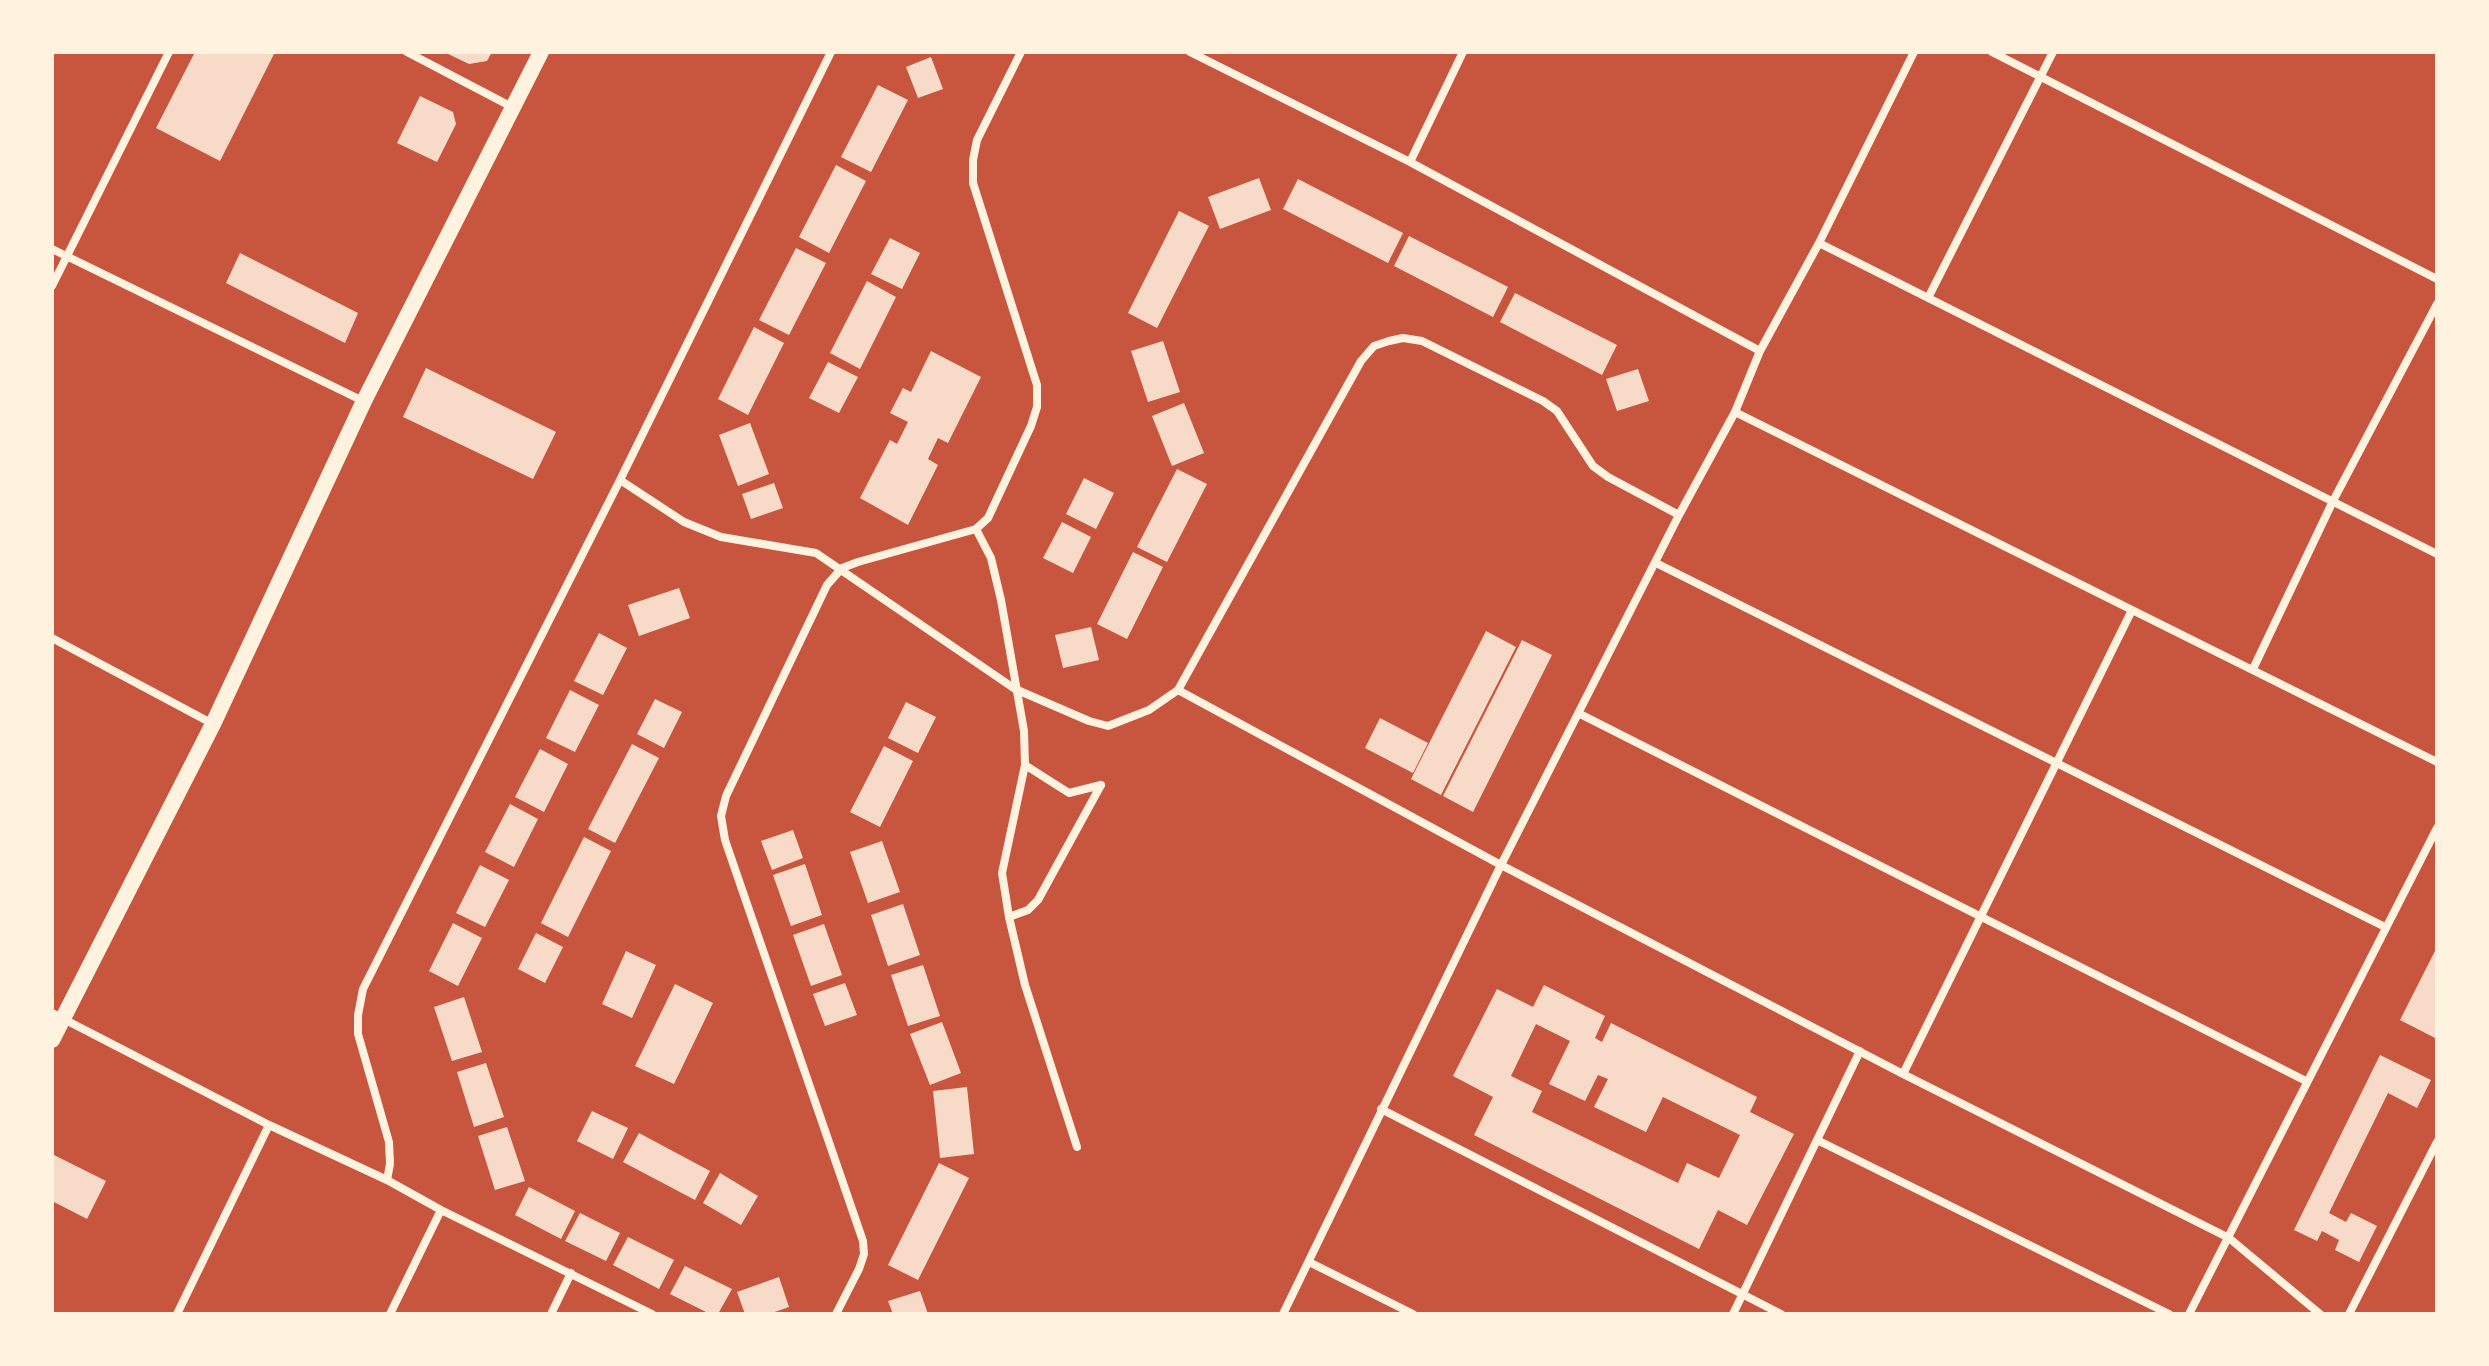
<!DOCTYPE html>
<html>
<head>
<meta charset="utf-8">
<style>
  body { margin:0 }
  #map { position:relative; width:2489px; height:1366px; overflow:hidden; background:#c8553d; font-family:"DejaVu Sans",sans-serif }
  canvas { display:block }
  .frame { position:absolute; inset:0; border:54px solid #fff3e0; pointer-events:none }
</style>
</head>
<body>
<div id="map">
<canvas width="2489" height="1366"></canvas>
<div class="frame"></div>
</div>
<script>
const c = document.querySelector('canvas').getContext('2d');
c.lineJoin = 'round';
function paint(path, color) { c.fillStyle = color; c.fill(path, 'evenodd'); }
const poly = rows => new Path2D(rows.map(r => 'M' + r).join(''));
function strokePath(path, color, width, dash) { c.strokeStyle = color; c.lineWidth = width; c.lineCap = dash ? 'butt' : 'round'; c.setLineDash(dash || []); c.stroke(path); }
paint(poly([
  [195,52,275,52,220,161,156,128],
  [444,52,492,52,487,61,469,64],
  [931,57,943,89,918,98,906,67],
  [878,85,908,100,871,172,841,157],
  [420,96,453,112,456,124,437,162,397,143],
  [836,165,866,181,829,253,799,237],
  [1259,178,1271,210,1220,229,1208,197],
  [1298,179,1403,233,1388,263,1283,209],
  [1179,211,1209,226,1157,328,1128,313],
  [1409,236,1508,287,1493,317,1394,266],
  [890,238,920,253,902,289,871,274],
  [796,248,826,263,789,335,759,320],
  [240,253,358,313,345,343,226,283],
  [867,281,896,297,860,369,830,353],
  [1515,293,1617,345,1602,375,1500,322],
  [754,327,784,343,748,415,718,399],
  [1163,341,1180,392,1148,402,1131,351],
  [931,351,981,377,948,443,938,438,928,459,938,465,908,525,860,498,890,440,897,444,908,422,890,413,903,388,911,392],
  [828,362,858,377,839,413,809,398],
  [426,368,556,432,533,479,403,417],
  [1638,369,1649,401,1617,411,1606,379],
  [1184,403,1204,453,1172,466,1152,416],
  [750,423,769,474,738,486,719,435],
  [1177,469,1207,484,1167,562,1137,547],
  [1084,478,1114,493,1096,529,1066,514],
  [774,483,783,508,751,519,742,494],
  [1062,522,1091,537,1073,573,1043,558],
  [1133,552,1163,567,1127,639,1097,624],
  [679,588,690,618,639,636,628,605],
  [1091,627,1099,660,1063,668,1055,635],
  [1486,631,1516,647,1441,795,1411,779],
  [599,633,627,648,603,695,574,681],
  [1522,640,1552,655,1473,812,1443,796],
  [570,690,599,705,575,752,546,738],
  [655,699,682,712,664,748,637,734],
  [906,702,936,717,918,753,888,738],
  [1380,718,1428,743,1413,773,1365,748],
  [632,744,659,758,615,843,588,829],
  [884,746,913,761,880,827,850,812],
  [540,749,568,764,544,812,515,797],
  [510,804,538,819,514,867,485,852],
  [793,830,803,858,772,870,761,841],
  [584,837,611,851,568,937,541,923],
  [882,841,900,892,868,903,850,852],
  [805,864,822,915,791,926,773,875],
  [480,865,509,880,485,927,456,913],
  [903,904,920,955,888,966,871,915],
  [453,923,482,938,458,986,429,971],
  [824,924,842,975,811,986,793,935],
  [536,933,563,947,545,983,518,969],
  [2437,947,2435,1004,2437,1039,2400,1020],
  [626,951,656,965,632,1018,602,1004],
  [923,965,940,1016,908,1026,891,975],
  [845,983,857,1015,825,1026,813,994],
  [675,984,713,1003,674,1084,635,1066],
  [1544,985,1605,1016,1595,1038,1602,1042,1611,1023,1757,1097,1750,1112,1794,1134,1747,1225,1718,1210,1699,1249,1474,1135,1493,1097,1453,1076,1497,989,1533,1007],
  [1536,1024,1570,1041,1549,1084,1585,1101,1598,1075,1608,1079,1594,1107,1646,1132,1663,1097,1740,1135,1719,1178,1687,1163,1678,1183,1532,1112,1542,1091,1511,1076],
  [464,997,482,1052,452,1061,434,1007],
  [942,1022,961,1073,930,1085,910,1034],
  [2380,1055,2431,1080,2417,1108,2388,1093,2329,1213,2346,1222,2351,1213,2377,1226,2359,1262,2335,1250,2339,1240,2322,1231,2317,1241,2294,1230],
  [486,1063,504,1117,474,1127,457,1072],
  [967,1087,974,1154,940,1158,933,1091],
  [592,1111,628,1128,613,1159,577,1141],
  [507,1127,525,1181,495,1190,478,1136],
  [639,1133,710,1171,695,1200,623,1162],
  [52,1154,106,1181,87,1219,52,1201],
  [939,1163,969,1178,918,1280,888,1265],
  [720,1173,758,1196,741,1225,703,1203],
  [529,1187,575,1211,561,1239,515,1215],
  [580,1213,620,1233,606,1261,565,1241],
  [628,1237,674,1260,659,1289,613,1265],
  [685,1266,732,1289,718,1314,710,1314,670,1294],
  [779,1277,789,1307,769,1314,745,1314,737,1292],
  [920,1291,928,1314,893,1314,888,1301]
]), '#f7dbc8');
strokePath(poly([
  [407,52,512,107],
  [1190,52,1410,162,1760,351],
  [1992,52,2437,279],
  [1410,162,1463,52],
  [1819,243,2437,554],
  [52,249,363,401],
  [52,286,169,52],
  [1928,298,2053,52],
  [1735,412,2437,762],
  [620,480,684,522,721,537,816,553,1015,689,1089,721,1108,726,1149,710,1178,690,1361,361,1374,346,1389,341,1403,338,1422,341,1543,401,1557,411,1593,466,1608,477,1679,515],
  [976,529,991,558,1001,600,1024,731,1025,765,1002,873,1009,917,1025,985,1077,1147],
  [1656,563,2385,927],
  [52,638,213,724],
  [2253,669,2333,501,2437,304],
  [1178,690,1501,865,1903,1074,2229,1238,2320,1314],
  [1580,714,2306,1081],
  [1025,765,1069,793,1101,785],
  [1009,917,1028,910,1038,900,1101,785],
  [52,1013,269,1125,387,1180,441,1210,652,1314],
  [1903,1074,2132,610],
  [1381,1109,1781,1314],
  [1817,1140,2169,1314],
  [387,1180,390,1164,389,1142,358,1034,358,1015,363,989,620,480,831,52],
  [1309,1262,1413,1314],
  [177,1314,269,1125],
  [390,1314,441,1210],
  [551,1314,571,1273],
  [836,1314,859,1269,864,1254,863,1241,725,840,721,816,726,796,827,585,842,568,858,562,976,529,988,518,1031,426,1037,407,1037,385,973,183,973,160,977,140,1021,52],
  [1283,1314,1501,865,1679,515,1735,412,1760,351,1819,243,1914,52],
  [1733,1314,1860,1051],
  [2189,1314,2437,828],
  [2349,1314,2437,1142]
]), '#fff3e0', 8);
strokePath(poly([
  [52,1040,213,724,364,401,541,52]
]), '#fff3e0', 16);
</script>
</body>
</html>
